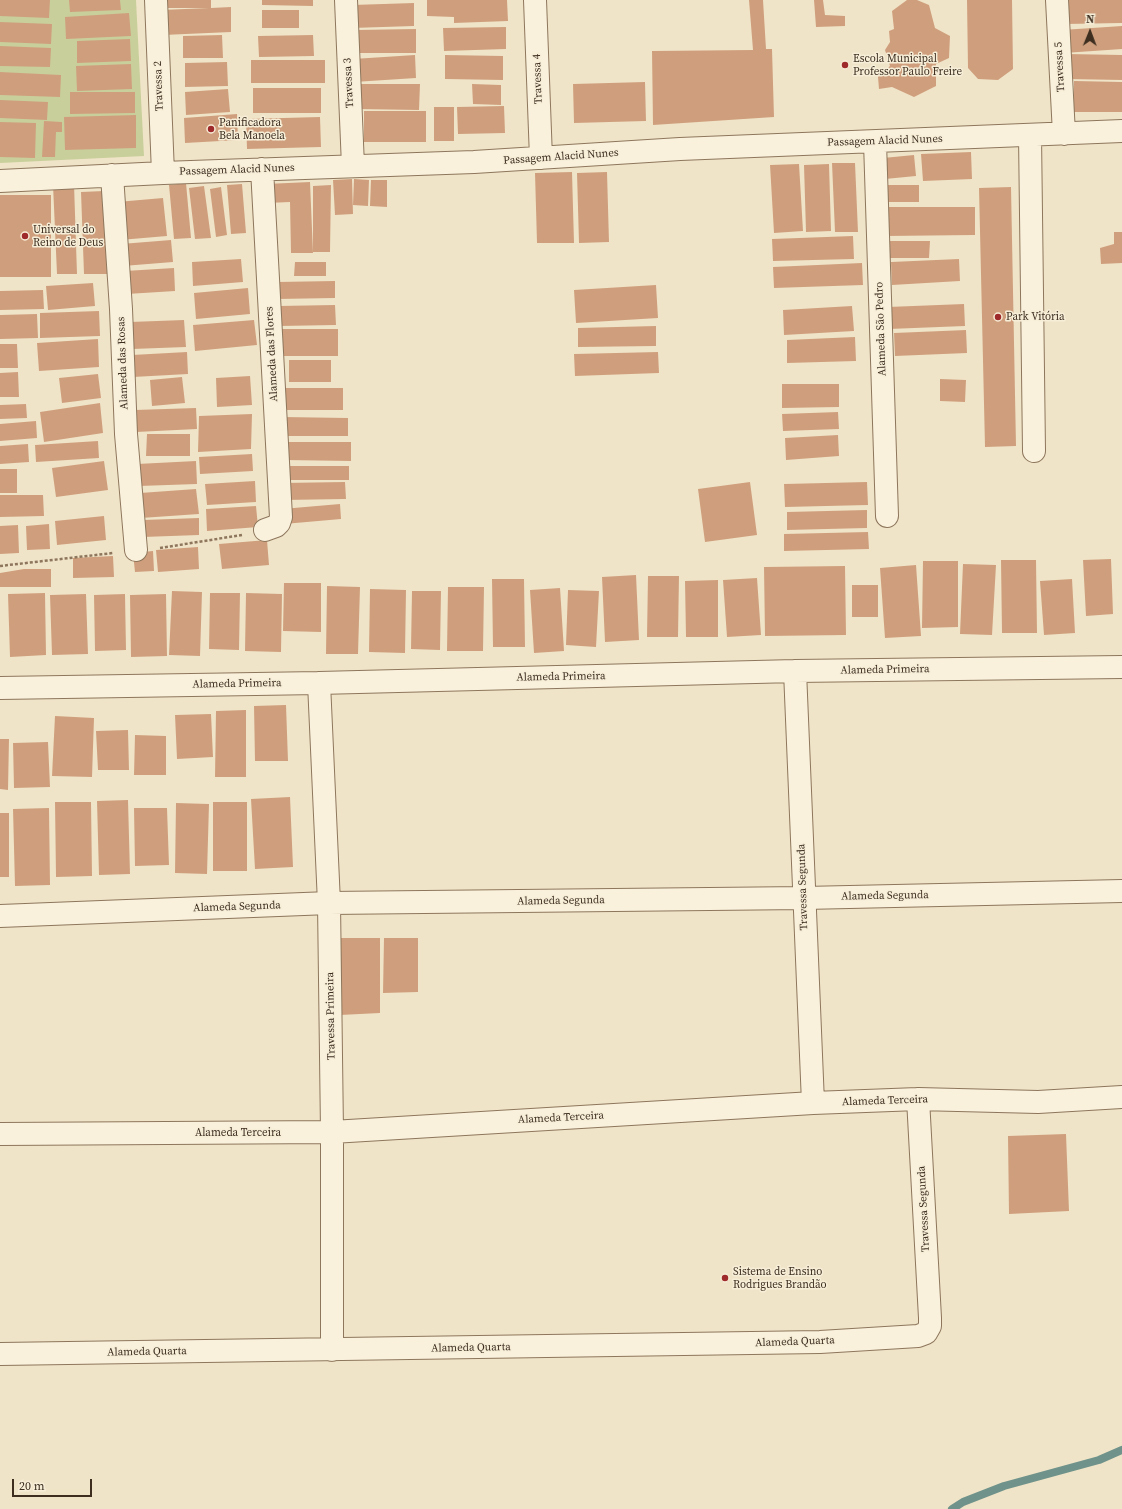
<!DOCTYPE html>
<html>
<head>
<meta charset="utf-8">
<style>
  body { margin:0 }
  #map { position:relative; width:1122px; height:1509px; overflow:hidden; background:#f0e4c8; font-family:"Source Serif 4",serif }
  canvas { display:block }
  .north { position:absolute; left:1070px; top:12px; width:40px; height:40px; -webkit-text-stroke:3px #f7eed8; paint-order:stroke; rotate:1deg; font-size:11px; font-weight:700; line-height:16px; text-align:center; color:#3d2e20 }
  .north::after { content:''; display:block; margin:auto; width:14px; height:18px; background:#3d2e20; clip-path:polygon(50% 0,100% 100%,50% 72%,0 100%) }
  .scale { position:absolute; left:12px; top:1479px; width:80px; height:18px; box-sizing:border-box; border:2px solid #3d2e20; border-top:0; padding-left:5px; font-size:12px; line-height:14px; white-space:nowrap; color:#3d2e20; -webkit-text-stroke:3px #f7eed8; paint-order:stroke }
</style>
</head>
<body>
<div id="map">
<canvas width="1122" height="1509"></canvas>
<div class="north">N</div>
<div class="scale">20 m</div>
</div>
<script>
const c = document.querySelector('canvas').getContext('2d');
c.lineJoin = 'round';
function paint(path, color) { c.fillStyle = color; c.fill(path, 'evenodd'); }
const poly = rows => new Path2D(rows.map(r => 'M' + r).join(''));
function strokePath(path, color, width, dash) { c.strokeStyle = color; c.lineWidth = width; c.lineCap = dash ? 'butt' : 'round'; c.setLineDash(dash || []); c.stroke(path); }
function drawText(font, color, halo, rows, align = 'center') {
  c.font = font + ' "Source Serif 4",serif'; c.lineWidth = 3; c.setLineDash([]); c.textBaseline = 'middle'; c.strokeStyle = halo; c.fillStyle = color; for (const [text, x, y, turn = 0] of rows) {
    c.save(); c.translate(x, y); c.rotate((+turn || 0) * Math.PI / 180); c.textAlign = isNaN(turn) ? turn : align; if (halo) c.strokeText(text, 0, 0); c.fillText(text, 0, 0); c.restore();
  }
}
paint(poly([
  [0,0,136,0,144,156,0,163]
]), '#c9cf9b');
strokePath(poly([
  [952,1509,963,1502,1004,1486,1099,1460,1122,1450]
]), '#6f938a', 8);
paint(poly([
  [0,0,50,0,49,18,0,16],
  [69,0,120,0,121,10,70,12],
  [163,0,211,0,211,8,231,7,231,32,163,35,161,10,209,8,163,8],
  [262,0,313,0,313,6,262,5],
  [427,0,507,0,508,21,454,23,454,17,427,16],
  [749,0,763,0,766,49,772,49,774,117,653,125,652,51,753,50],
  [814,0,823,0,825,15,845,16,845,26,816,27],
  [907,0,917,0,929,5,935,28,950,36,949,58,936,64,936,86,914,97,892,87,879,89,878,77,890,66,885,50,890,42,889,31,894,29,892,11],
  [967,0,1012,0,1013,69,998,80,978,79,968,68],
  [1065,0,1122,0,1122,23,1065,24],
  [414,3,414,26,352,28,352,5],
  [262,10,299,10,299,28,262,28],
  [129,13,131,36,66,39,65,17],
  [0,22,52,24,51,44,0,42],
  [1122,26,1122,49,1064,53,1062,30],
  [506,27,506,49,444,51,443,28],
  [416,29,416,53,356,53,356,30],
  [222,35,223,58,183,58,183,36],
  [313,35,314,56,259,57,258,36],
  [130,39,131,61,77,63,77,41],
  [0,46,51,48,50,67,0,66],
  [1067,54,1122,55,1122,80,1067,79],
  [415,55,416,78,354,82,353,59],
  [445,55,503,56,503,80,445,79],
  [251,60,325,60,325,83,251,83],
  [227,62,228,86,185,87,185,63],
  [131,64,132,89,77,91,76,66],
  [0,72,61,75,60,97,0,95],
  [1074,81,1122,82,1122,112,1074,112],
  [645,82,646,121,574,123,573,84],
  [357,84,420,84,419,110,357,109],
  [472,84,501,85,501,105,473,104],
  [253,88,321,88,321,113,253,113],
  [228,89,230,112,186,115,185,92],
  [70,92,135,92,135,113,70,114],
  [0,100,48,102,47,120,0,118],
  [504,106,505,133,458,134,457,107],
  [434,107,454,107,454,141,434,141],
  [364,111,426,111,426,142,364,142],
  [237,114,238,140,185,143,184,118],
  [136,115,136,148,65,150,64,117],
  [320,117,321,147,247,149,246,119],
  [44,121,62,122,62,132,56,132,55,157,42,157],
  [0,122,36,123,35,158,0,157],
  [971,152,972,179,923,181,921,154],
  [914,155,916,176,885,179,883,158],
  [832,163,855,163,858,232,835,232],
  [799,164,803,231,774,233,770,165],
  [829,164,831,231,806,232,804,165],
  [572,172,574,243,537,243,535,173],
  [607,172,609,242,579,243,577,173],
  [352,179,353,214,335,215,333,180],
  [354,179,369,180,368,206,353,205],
  [371,180,387,180,387,207,370,206],
  [310,182,313,253,291,253,290,202,267,203,266,184],
  [186,183,191,238,174,239,169,185],
  [74,184,77,274,57,274,53,185],
  [242,184,246,233,231,234,227,185],
  [331,185,330,252,313,252,313,186],
  [887,185,919,185,919,202,887,202],
  [204,186,211,238,195,239,189,188],
  [221,187,227,235,216,237,210,189],
  [1011,187,1016,446,985,447,979,188],
  [104,191,107,274,84,274,81,192],
  [0,195,51,195,51,277,0,277],
  [163,198,167,236,120,240,117,202],
  [886,207,975,207,975,235,886,236],
  [1114,232,1122,232,1122,263,1101,264,1100,248,1114,244],
  [853,236,854,259,773,261,772,239],
  [171,240,173,262,123,266,121,244],
  [886,241,930,241,929,258,886,258],
  [241,259,243,282,193,286,192,262],
  [959,259,960,281,892,285,891,262],
  [295,262,326,262,326,276,294,276],
  [862,263,863,285,774,288,773,267],
  [174,268,175,291,127,294,125,271],
  [335,281,335,298,277,299,277,282],
  [93,283,95,306,48,310,46,286],
  [656,285,658,318,576,323,574,290],
  [248,288,250,314,196,319,194,293],
  [43,290,44,309,0,310,0,291],
  [964,304,965,326,889,329,888,307],
  [335,305,336,325,279,326,278,306],
  [852,306,854,331,784,335,783,310],
  [99,311,100,336,40,338,40,313],
  [37,314,38,338,0,339,0,315],
  [184,320,186,347,132,349,130,322],
  [254,320,257,345,195,351,193,325],
  [656,326,656,346,578,347,578,328],
  [279,329,338,329,338,356,279,356],
  [966,330,967,353,895,356,894,333],
  [855,337,856,361,787,363,787,340],
  [98,339,99,367,39,371,37,343],
  [0,344,17,344,18,368,0,368],
  [187,352,188,374,133,377,132,355],
  [658,352,659,373,575,376,574,354],
  [289,360,331,360,331,382,289,382],
  [18,372,19,397,0,397,0,373],
  [98,374,101,398,62,403,59,378],
  [250,376,252,405,217,407,216,378],
  [182,377,185,403,152,406,150,380],
  [940,379,966,380,965,402,940,401],
  [782,384,839,384,839,407,782,408],
  [285,388,343,388,343,410,285,410],
  [100,403,103,433,44,442,40,412],
  [26,404,27,418,0,419,0,405],
  [196,408,197,429,136,432,135,410],
  [838,412,839,429,783,431,782,414],
  [252,414,251,449,198,452,199,416],
  [283,417,348,418,348,436,282,436],
  [36,421,37,438,0,441,0,424],
  [147,434,190,434,190,456,146,456],
  [838,435,839,456,786,460,785,438],
  [98,441,99,458,36,462,35,445],
  [285,442,351,442,351,461,284,460],
  [28,444,29,462,0,464,0,446],
  [252,454,253,471,200,474,199,457],
  [104,461,108,490,56,497,52,468],
  [196,461,197,484,139,486,137,464],
  [284,466,349,466,349,480,284,480],
  [0,469,17,469,17,493,0,493],
  [255,481,256,502,207,505,205,484],
  [345,482,346,499,283,500,282,483],
  [750,482,757,535,705,542,698,489],
  [867,482,868,505,785,507,784,484],
  [196,489,199,514,141,518,140,493],
  [0,495,43,495,44,516,0,517],
  [340,504,341,519,284,524,282,509],
  [256,506,258,527,207,531,206,509],
  [867,510,867,528,787,530,787,512],
  [104,516,106,540,57,545,55,521],
  [199,518,199,535,143,537,143,520],
  [49,524,50,549,27,550,26,526],
  [18,525,19,553,0,554,0,526],
  [868,532,869,549,784,551,784,534],
  [267,540,269,565,222,569,219,544],
  [198,547,199,569,158,572,156,550],
  [153,551,154,571,135,572,133,553],
  [113,556,114,577,73,578,73,558],
  [1111,559,1113,614,1086,616,1083,560],
  [1001,560,1036,560,1037,633,1002,633],
  [923,561,958,561,958,627,922,628],
  [963,564,996,565,992,635,960,634],
  [916,565,921,636,885,638,880,568],
  [845,566,846,635,765,636,764,567],
  [24,569,51,569,51,587,0,587,0,573],
  [636,575,639,640,605,642,602,577],
  [648,576,679,576,678,637,647,637],
  [757,578,761,635,727,637,723,580],
  [492,579,524,579,525,647,493,647],
  [1072,579,1075,633,1044,635,1040,581],
  [718,580,718,637,686,637,685,581],
  [284,583,321,583,321,632,283,631],
  [852,585,878,585,878,617,852,617],
  [327,586,360,587,358,654,326,654],
  [448,587,484,587,483,651,447,651],
  [560,588,564,651,534,653,530,590],
  [370,589,406,590,405,653,369,652],
  [568,590,599,591,596,647,566,645],
  [172,591,202,592,200,656,169,655],
  [412,591,441,591,440,650,411,649],
  [45,593,46,655,10,657,8,594],
  [210,593,240,593,239,650,209,649],
  [246,593,282,594,281,652,245,651],
  [86,594,88,654,52,655,50,595],
  [125,594,126,650,95,651,94,595],
  [166,594,167,656,131,657,130,595],
  [286,705,288,761,255,761,254,706],
  [246,710,246,777,215,777,216,711],
  [211,714,213,757,177,759,175,715],
  [55,716,94,718,92,777,52,776],
  [128,730,129,770,98,770,96,731],
  [135,735,166,736,166,775,134,775],
  [0,739,9,739,8,790,0,789],
  [48,742,50,787,14,788,13,743],
  [290,797,293,867,255,869,251,799],
  [128,800,130,874,99,875,97,801],
  [55,802,91,802,92,876,56,877],
  [213,802,247,802,247,871,213,871],
  [176,803,209,804,207,874,175,873],
  [49,808,50,885,15,886,13,809],
  [134,808,167,808,169,865,135,866],
  [0,813,9,813,9,877,0,877],
  [341,938,380,938,380,1013,340,1015],
  [384,938,418,938,418,992,383,993],
  [1066,1134,1069,1211,1009,1214,1008,1136]
]), '#cf9f7d');
const minor = poly([
  [156,0,163,173],
  [346,0,353,166],
  [535,0,541,158],
  [1057,0,1064,134],
  [1030,135,1034,451],
  [875,142,887,516],
  [262,169,281,517,279,523,276,526,265,530],
  [112,175,121,309,126,434,136,550],
  [0,181,163,173,474,162,680,149,1122,131],
  [795,671,813,1103],
  [319,683,329,903,332,1132,332,1350],
  [0,688,319,683,795,671,1122,667],
  [0,916,329,903,804,898,1122,891],
  [0,1134,332,1132,813,1103,918,1099,1038,1102,1122,1097],
  [0,1354,820,1342,918,1336,926,1333,930,1326,930,1318,918,1099]
]);
strokePath(minor, '#8d765c', 24);
strokePath(poly([
  [160,548,242,535],
  [0,566,113,553]
]), '#8d765c', 2.5, [3, 2]);
strokePath(minor, '#faf1dc', 22);
for (const [x, y, r, color] of [
  [845,65,4,"#9e2a2b"],
  [211,129,4,"#9e2a2b"],
  [25,236,4,"#9e2a2b"],
  [998,317,4,"#9e2a2b"],
  [725,1278,4,"#9e2a2b"]
]) { const dot = new Path2D(); dot.arc(x, y, r, 0, 2 * Math.PI); c.fillStyle = color; c.fill(dot); strokePath(dot, '#f7eed8', 1.5); }
drawText('11px', '#3d2e20', '#f7eed8', [
  ["Escola Municipal",853,59],
  ["Professor Paulo Freire",853,72],
  ["Panificadora",219,123],
  ["Bela Manoela",219,136],
  ["Universal do",33,230],
  ["Reino de Deus",33,243],
  ["Park Vitória",1006,317],
  ["Sistema de Ensino",733,1272],
  ["Rodrigues Brandão",733,1285]
], 'left');
drawText('11px', '#3d2e20', '#f7eed8', [
  ["Travessa 5",1060,67,-93],
  ["Travessa 4",538,79,-92],
  ["Travessa 3",349,83,-93],
  ["Travessa 2",159,86,-92],
  ["Passagem Alacid Nunes",885,141,-2],
  ["Passagem Alacid Nunes",561,157,-4],
  ["Passagem Alacid Nunes",237,170,-2],
  ["Alameda São Pedro",881,329,-92],
  ["Alameda das Flores",272,354,-93],
  ["Alameda das Rosas",123,363,-92],
  ["Alameda Primeira",885,670,-1],
  ["Alameda Primeira",561,677,-1],
  ["Alameda Primeira",237,684,-1],
  ["Travessa Segunda",803,887,-92],
  ["Alameda Segunda",885,896,-1],
  ["Alameda Segunda",561,901,-1],
  ["Alameda Segunda",237,907,-2],
  ["Travessa Primeira",331,1016,-91],
  ["Alameda Terceira",885,1101,-2],
  ["Alameda Terceira",561,1118,-3],
  ["Alameda Terceira",238,1133],
  ["Travessa Segunda",924,1209,-93],
  ["Alameda Quarta",795,1342,-2],
  ["Alameda Quarta",471,1348,-1],
  ["Alameda Quarta",147,1352,-1]
]);
</script>
</body>
</html>
